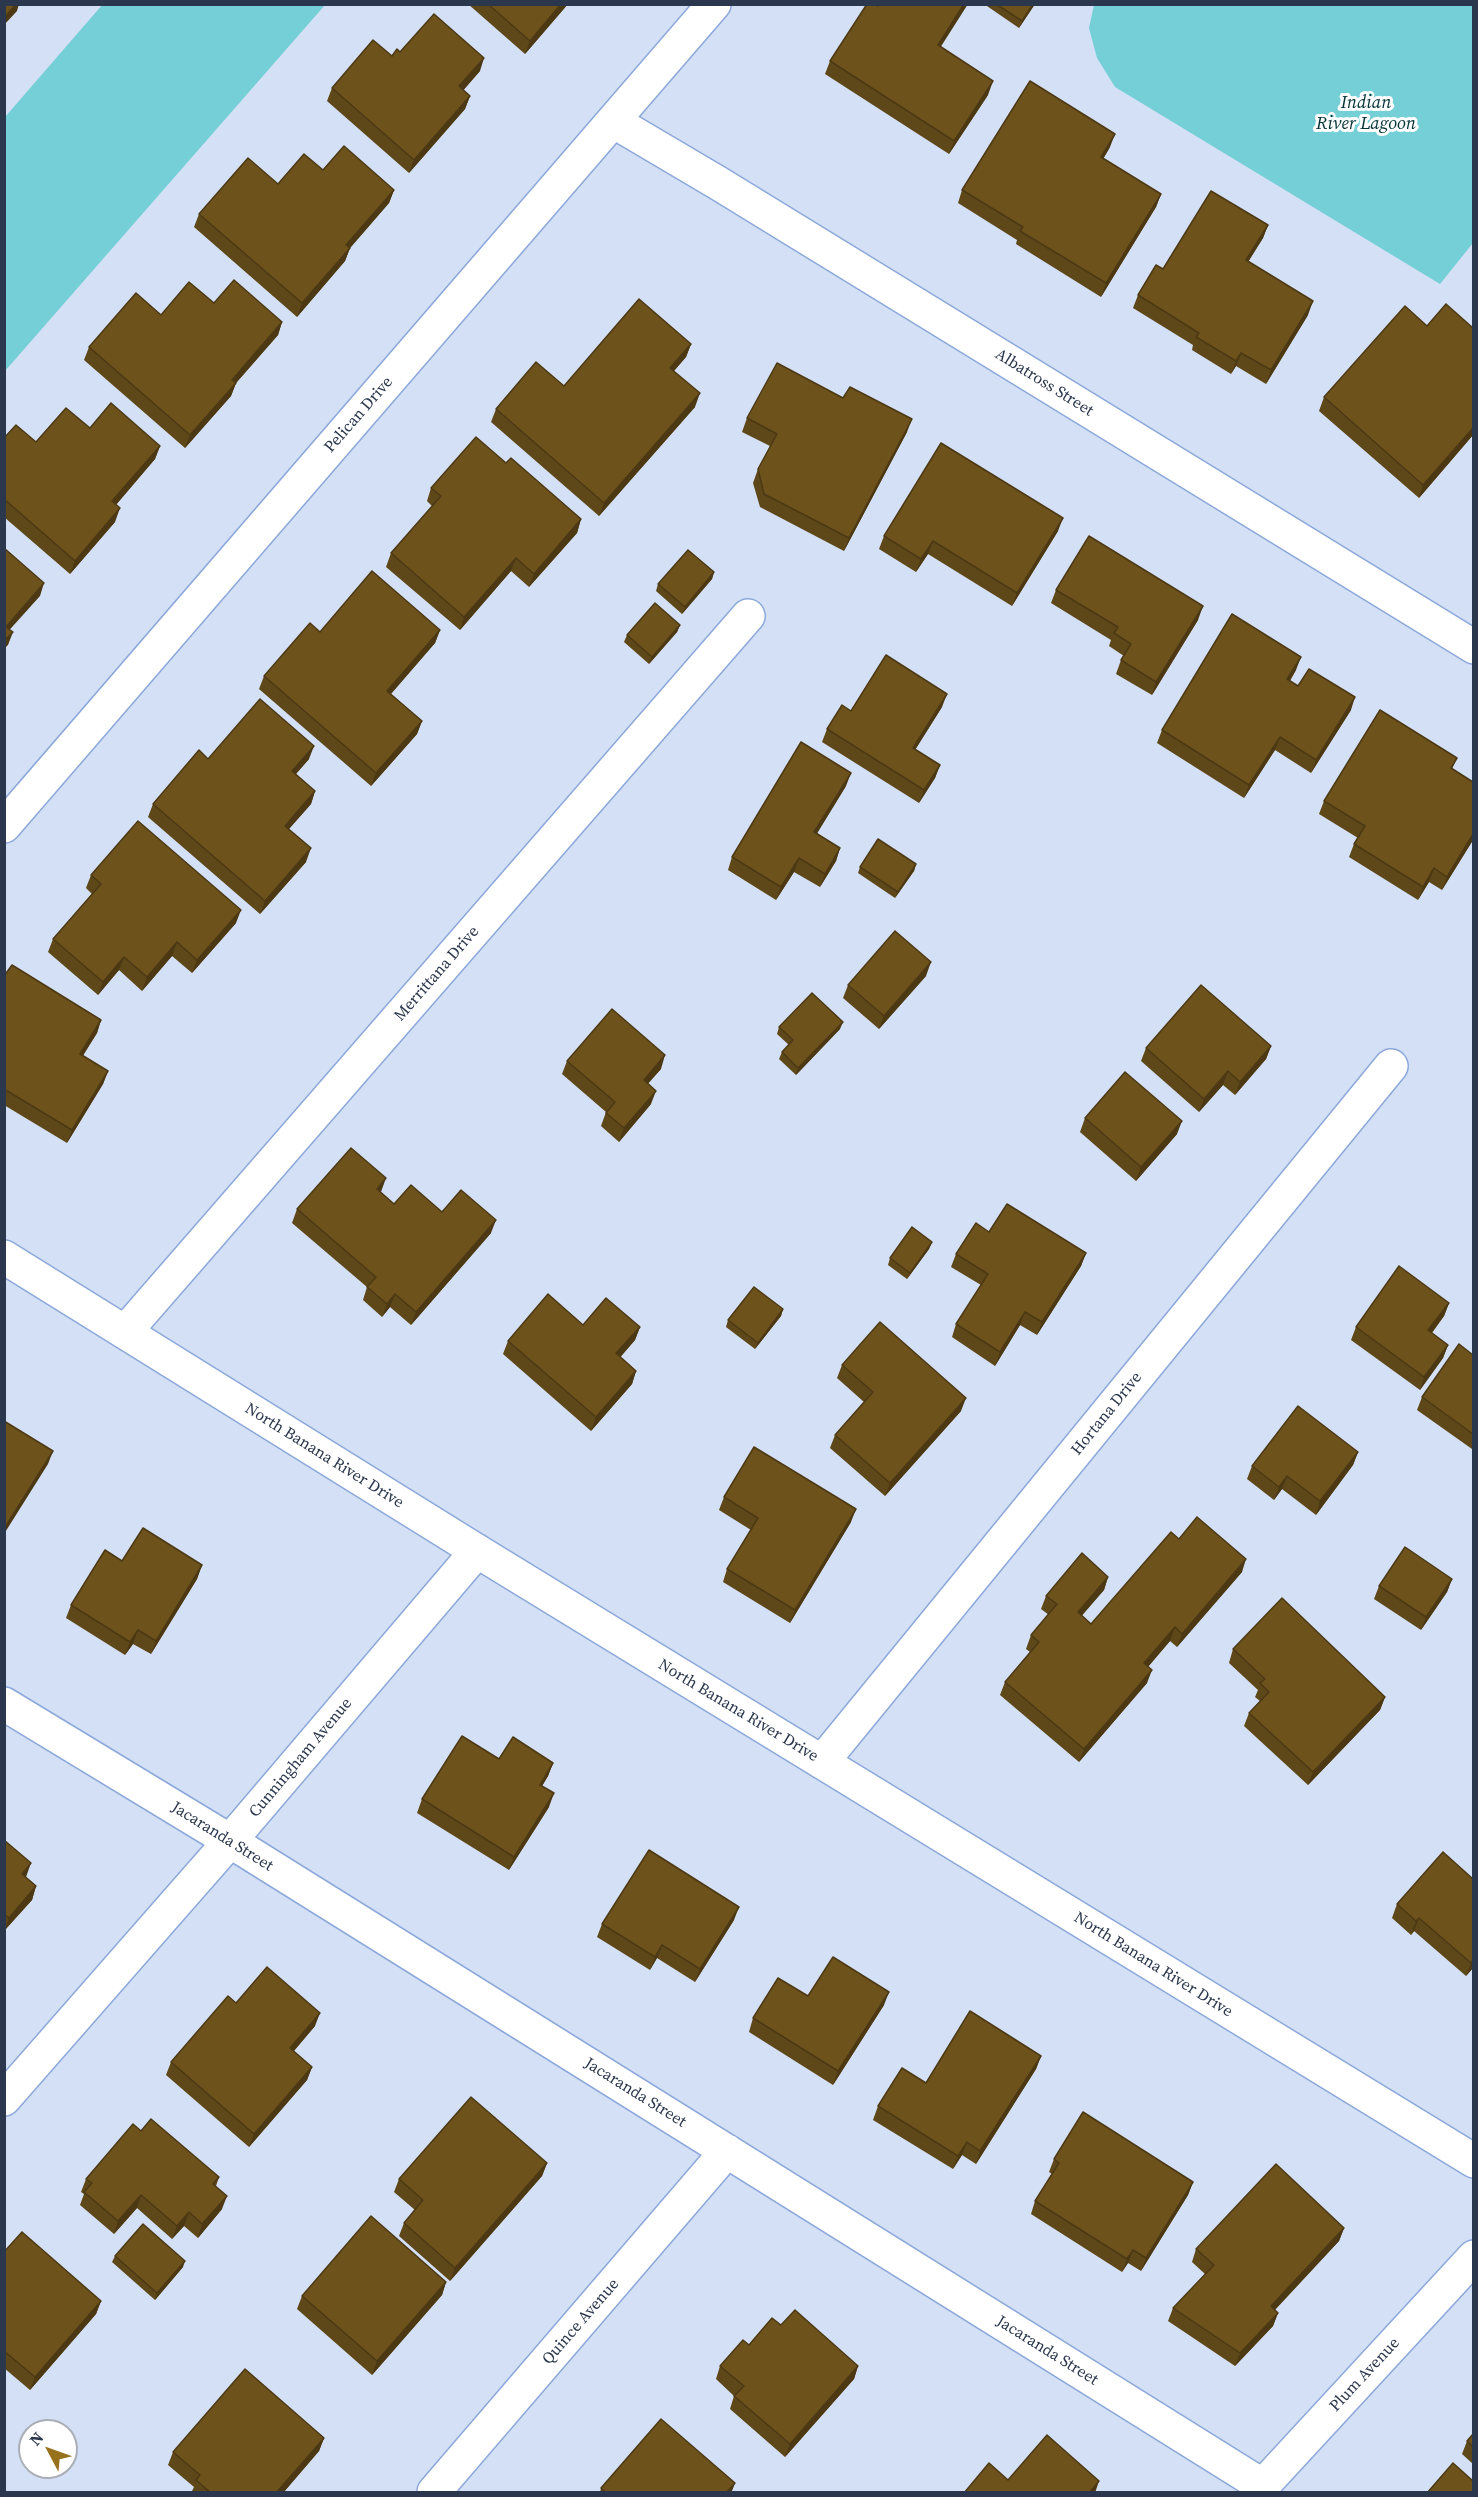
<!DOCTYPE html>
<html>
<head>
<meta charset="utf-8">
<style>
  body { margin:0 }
  #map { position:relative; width:1478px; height:2497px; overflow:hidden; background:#d4e0f5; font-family:"Source Serif 4",serif }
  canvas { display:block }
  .frame { position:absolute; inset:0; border:6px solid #2b374c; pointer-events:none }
  .north { position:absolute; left:18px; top:2419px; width:60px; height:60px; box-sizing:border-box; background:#fff; border:2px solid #aaafb7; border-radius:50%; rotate:311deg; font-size:16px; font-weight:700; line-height:24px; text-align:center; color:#2b374c }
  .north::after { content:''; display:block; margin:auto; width:21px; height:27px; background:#98711d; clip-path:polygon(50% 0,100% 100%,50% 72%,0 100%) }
</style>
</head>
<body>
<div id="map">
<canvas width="1478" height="2497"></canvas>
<div class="frame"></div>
<div class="north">N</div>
</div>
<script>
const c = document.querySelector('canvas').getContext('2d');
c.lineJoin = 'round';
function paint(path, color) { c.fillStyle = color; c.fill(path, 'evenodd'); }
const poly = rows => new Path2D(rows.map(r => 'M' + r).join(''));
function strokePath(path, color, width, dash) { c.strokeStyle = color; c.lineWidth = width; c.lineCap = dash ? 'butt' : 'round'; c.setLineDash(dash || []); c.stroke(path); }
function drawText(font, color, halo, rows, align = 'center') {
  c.font = font + ' "Source Serif 4",serif'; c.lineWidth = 6; c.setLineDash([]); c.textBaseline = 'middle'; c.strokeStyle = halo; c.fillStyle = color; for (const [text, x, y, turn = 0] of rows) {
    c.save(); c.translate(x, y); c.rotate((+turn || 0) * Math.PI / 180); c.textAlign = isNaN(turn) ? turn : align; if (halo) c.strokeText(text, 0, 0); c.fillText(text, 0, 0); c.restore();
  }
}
paint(poly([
  [103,4,325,5,5,371,5,117],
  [1094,5,1473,5,1473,243,1440,284,1115,87,1097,58,1089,28]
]), '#75cfd6');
const minor = poly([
  [613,121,718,183,1474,647],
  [4,826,714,4],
  [125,1332,748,616],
  [4,1704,230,1841,1263,2486],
  [822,1762,1391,1066],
  [4,2099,230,1841,477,1551],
  [434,2492,727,2151],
  [1257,2492,1474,2257]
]);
const tertiary = poly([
  [4,1257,477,1551,1474,2161]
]);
strokePath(minor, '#8ca8da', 36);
strokePath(tertiary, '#8ca8da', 36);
strokePath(minor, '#fff', 33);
strokePath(tertiary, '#fff', 33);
paint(poly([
  [468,4,568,4,525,54],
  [984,4,1035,4,1019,28],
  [941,47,988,95,949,154,825,74,830,61],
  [400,52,480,71,463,90,470,96,465,109,409,173,327,101,332,88],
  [1110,147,1103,159,1161,194,1156,207,1101,297,1016,244,1017,240,958,203,962,190],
  [323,170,394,190,389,203,350,248,345,261,297,317,194,227,199,214,278,184],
  [1268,225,1263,238,1248,262,1308,315,1266,384,1236,366,1231,374,1192,350,1193,345,1133,308,1138,295,1163,269],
  [214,303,282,322,278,335,236,383,231,396,185,448,84,360,89,347,161,315],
  [1427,326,1473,328,1473,435,1419,498,1319,411,1324,397],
  [691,344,686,357,674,371,695,407,599,516,491,422,496,409],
  [747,418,907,432,844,551,760,507,753,483,758,469,770,446,742,432],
  [90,428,160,446,155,459,116,505,115,522,70,574,4,517,4,438,36,442],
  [506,463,581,519,577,533,529,587,511,571,460,630,386,567,391,553,432,506,427,501,431,488],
  [1058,531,1012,606,928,554,916,572,879,549,884,536],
  [714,572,712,579,682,614,656,591,658,584],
  [1056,590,1198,620,1152,695,1116,674,1121,660,1124,656,1109,646,1111,640,1051,603],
  [680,625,677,632,649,664,624,642,627,635],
  [440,630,435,643,391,694,422,721,417,734,371,786,259,689,264,676,320,632],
  [1296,670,1290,681,1298,686,1351,710,1311,773,1275,750,1244,798,1157,743,1162,730],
  [942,707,915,750,940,765,935,778,919,803,822,742,827,729,851,711],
  [1457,758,1452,769,1473,840,1442,890,1429,882,1418,900,1349,857,1354,844,1358,838,1319,814,1324,801],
  [208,759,309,759,296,774,315,791,311,804,289,829,306,862,260,914,148,817,153,804],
  [846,786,817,833,840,848,836,861,820,887,794,872,776,900,728,870,732,857],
  [916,864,914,871,895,898,858,873,860,867],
  [91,875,236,923,192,973,172,956,142,991,119,970,98,995,48,952,53,939,92,894,86,888],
  [4,976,101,1020,97,1033,83,1055,108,1071,103,1084,67,1143,4,1105],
  [926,976,879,1029,843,998,848,985],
  [779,1027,840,1029,796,1075,779,1059,782,1052,789,1045,777,1034],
  [1271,1046,1266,1059,1235,1095,1223,1085,1199,1112,1141,1061,1146,1048],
  [567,1061,661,1069,647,1084,651,1104,619,1142,601,1126,606,1112,562,1074],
  [1085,1118,1177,1134,1136,1181,1080,1132],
  [381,1192,394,1204,442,1212,491,1233,411,1325,390,1307,382,1317,363,1300,367,1287,292,1223,297,1209],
  [989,1232,1086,1253,1081,1266,1037,1335,1020,1325,995,1366,952,1337,956,1324,981,1285,951,1267,956,1254],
  [932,1242,929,1249,907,1279,888,1265,890,1258],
  [1449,1303,1444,1316,1432,1333,1448,1345,1443,1358,1420,1390,1351,1340,1356,1327],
  [783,1309,781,1316,755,1349,726,1327,728,1320],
  [583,1325,640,1327,635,1340,620,1357,636,1371,632,1384,591,1431,503,1354,508,1341],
  [1473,1355,1473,1448,1472,1449,1417,1410,1422,1397],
  [842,1365,961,1411,885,1496,830,1448,835,1435,864,1402,837,1378],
  [1358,1452,1353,1465,1316,1515,1282,1489,1274,1500,1247,1479,1252,1466],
  [724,1497,851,1522,790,1623,723,1582,727,1569,751,1530,719,1510],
  [1179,1539,1242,1572,1177,1647,1170,1641,1148,1667,1147,1683,1079,1762,1000,1695,1005,1682,1030,1652,1026,1649,1031,1635,1049,1615,1041,1609,1046,1596,1108,1577,1104,1590,1081,1616,1091,1624],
  [122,1561,202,1565,197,1579,151,1654,133,1644,125,1655,66,1618,71,1605],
  [1452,1579,1447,1592,1421,1630,1374,1599,1379,1586],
  [1233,1649,1385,1697,1380,1710,1308,1785,1244,1726,1249,1713,1260,1701,1255,1697,1258,1690,1229,1663],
  [499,1759,553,1763,548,1776,542,1786,549,1807,509,1870,417,1813,422,1799],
  [4,1840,26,1877,36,1886,32,1900,4,1931],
  [1473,1879,1473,1968,1466,1976,1414,1931,1411,1935,1392,1918,1397,1904],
  [734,1920,695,1982,657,1958,650,1970,597,1937,602,1924],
  [808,1996,884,2005,833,2085,749,2032,753,2018],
  [236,2003,315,2026,294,2051,312,2067,307,2080,249,2147,166,2075,171,2062],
  [1041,2056,1036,2069,976,2164,962,2155,953,2169,873,2120,878,2106],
  [141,2131,219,2177,216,2186,222,2209,198,2238,184,2226,172,2239,137,2208,114,2234,80,2205,84,2194,81,2192,86,2179],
  [1054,2159,1193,2182,1188,2195,1141,2271,1128,2263,1122,2272,1031,2214,1035,2201,1052,2174,1049,2172],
  [547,2163,542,2176,450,2281,399,2236,404,2223,415,2210,394,2192,399,2179],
  [1344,2228,1339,2241,1275,2310,1278,2313,1273,2326,1235,2366,1168,2321,1173,2308,1205,2274,1192,2262,1196,2249],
  [4,2252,101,2301,96,2314,30,2390,4,2368],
  [115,2256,183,2267,155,2300,112,2262],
  [446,2282,442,2295,372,2375,297,2309,302,2296],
  [781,2325,858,2366,854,2379,785,2457,730,2409,734,2396,716,2379,720,2366,749,2345],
  [1473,2434,1473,2464,1462,2454,1467,2441],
  [324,2438,319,2451,283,2493,191,2493,194,2487,168,2465,173,2452],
  [735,2483,731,2493,600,2493,601,2488]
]), '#5e4718');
paint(poly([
  [16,4,19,4,17,11,4,25,4,18],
  [561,4,568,4,525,54,530,41],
  [964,4,968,4,933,59,938,45],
  [1033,4,1035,4,1019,28,1022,21],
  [484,58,480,71,455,100,459,86],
  [993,81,988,95,949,154,954,141],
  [470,96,465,109,409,173,414,160],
  [1115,134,1110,147,1096,171,1101,157],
  [394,190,389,203,350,248,345,261,297,317,302,303,346,245],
  [1161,194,1156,207,1101,297,1106,283],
  [1268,225,1263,238,1241,273,1246,260],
  [1313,301,1308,315,1266,384,1271,370],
  [282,322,278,335,236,383,231,396,185,448,190,435,232,380],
  [691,344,686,357,665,381,670,368],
  [1241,353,1236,366,1231,374,1236,361],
  [700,393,695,407,599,516,604,503],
  [912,419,907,432,844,551,849,538],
  [1473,428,1473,435,1419,498,1423,485],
  [160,446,155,459,107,515,112,501],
  [120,508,115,522,70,574,75,561],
  [1063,518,1058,531,1012,606,1017,593],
  [581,519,577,533,529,587,534,574],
  [933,541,928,554,916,572,921,559],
  [516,558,511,571,460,630,464,617],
  [714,572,712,579,682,614,685,607],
  [44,583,40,596,4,636,6,627],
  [1203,606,1198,620,1152,695,1156,682],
  [680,625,677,632,649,664,652,657],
  [440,630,435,643,382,704,387,691],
  [13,632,8,645,4,649,4,641],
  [1301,657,1296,670,1282,693,1287,679],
  [947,694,942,707,908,761,913,748],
  [1355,697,1351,710,1311,773,1316,760],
  [422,721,417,734,371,786,376,773],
  [1280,737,1275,750,1244,798,1249,785],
  [314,746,309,759,287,784,292,771],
  [940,765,935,778,919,803,924,790],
  [851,773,846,786,810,845,814,832],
  [315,791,311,804,280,839,285,826],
  [1473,834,1473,840,1442,890,1447,877],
  [311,848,306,862,260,914,265,901],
  [840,848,836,861,820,887,825,874],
  [799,858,794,872,776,900,781,887],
  [916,864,914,871,895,898,898,892],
  [1434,868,1429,882,1418,900,1423,887],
  [241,910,236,923,192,973,197,960],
  [177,942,172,956,142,991,147,977],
  [124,957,119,970,98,995,103,982],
  [931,962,926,976,879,1029,884,1016],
  [101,1020,97,1033,76,1067,80,1054],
  [843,1022,840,1029,796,1075,798,1068],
  [1271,1046,1266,1059,1235,1095,1240,1082],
  [665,1055,661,1069,639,1094,644,1080],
  [108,1071,103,1084,67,1143,72,1130],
  [1228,1071,1223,1085,1199,1112,1204,1099],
  [656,1091,651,1104,619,1142,624,1128],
  [1182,1121,1177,1134,1136,1181,1141,1167],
  [386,1178,381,1192,372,1202,377,1189],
  [496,1220,491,1233,411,1325,416,1312],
  [932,1242,929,1249,907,1279,910,1273],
  [1086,1253,1081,1266,1037,1335,1042,1322],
  [395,1294,390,1307,382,1317,387,1304],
  [1449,1303,1444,1316,1423,1344,1428,1330],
  [783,1309,781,1316,755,1349,758,1343],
  [1025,1312,1020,1325,995,1366,1000,1352],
  [640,1327,635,1340,612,1367,616,1353],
  [1448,1345,1443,1358,1420,1390,1424,1377],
  [636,1371,632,1384,591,1431,596,1417],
  [966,1398,961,1411,885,1496,890,1483],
  [53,1451,48,1464,4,1534,4,1529],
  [1358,1452,1353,1465,1316,1515,1320,1501],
  [1287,1476,1282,1489,1274,1500,1279,1487],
  [856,1509,851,1522,790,1623,795,1610],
  [1246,1559,1242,1572,1177,1647,1182,1634],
  [202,1565,197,1579,151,1654,156,1641],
  [1108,1577,1104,1590,1073,1626,1078,1612],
  [1452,1579,1447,1592,1421,1630,1426,1617],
  [1175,1627,1170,1641,1139,1677,1144,1663],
  [138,1630,133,1644,125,1655,130,1642],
  [1152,1670,1147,1683,1079,1762,1084,1749],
  [1385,1697,1380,1710,1308,1785,1313,1772],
  [553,1763,548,1776,535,1798,540,1785],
  [554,1793,549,1807,509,1870,514,1857],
  [31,1863,26,1877,17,1887,22,1874],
  [36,1886,32,1900,4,1931,9,1918],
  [739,1907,734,1920,695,1982,700,1969],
  [1419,1918,1414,1931,1411,1935,1416,1921],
  [662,1945,657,1958,650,1970,655,1957],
  [1473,1960,1473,1968,1466,1976,1471,1963],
  [889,1992,884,2005,833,2085,838,2071],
  [320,2013,315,2026,285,2061,290,2048],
  [1041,2056,1036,2069,976,2164,980,2151],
  [312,2067,307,2080,249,2147,254,2134],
  [967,2142,962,2155,953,2169,958,2156],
  [547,2163,542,2176,450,2281,455,2268],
  [1193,2182,1188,2195,1141,2271,1146,2258],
  [141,2195,137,2208,114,2234,118,2221],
  [227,2196,222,2209,198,2238,202,2224],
  [189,2212,184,2226,172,2239,177,2226],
  [1344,2228,1339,2241,1266,2319,1271,2306],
  [1133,2250,1128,2263,1122,2272,1127,2259],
  [185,2261,183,2267,155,2300,157,2293],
  [446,2282,442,2295,372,2375,377,2361],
  [101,2301,96,2314,30,2390,35,2377],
  [1278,2313,1273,2326,1235,2366,1240,2353],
  [858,2366,854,2379,785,2457,790,2444],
  [324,2438,319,2451,283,2493,276,2493],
  [1099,2481,1095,2493,1089,2493],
  [735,2483,731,2493,726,2493]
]), '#4c3914');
const building = poly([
  [4,4,16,4,4,18,4,4],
  [488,4,561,4,530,41,488,4],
  [867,4,875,4,878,6,879,4,964,4,938,45,993,81,954,141,830,61,867,4],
  [996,4,1033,4,1022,21,996,4],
  [434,14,484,58,459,86,470,96,414,160,332,88,373,40,392,56,397,49,400,52,434,14],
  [1030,81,1115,134,1101,157,1161,194,1106,283,1020,231,1023,227,962,190,1030,81],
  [344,146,394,190,346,245,350,248,302,303,199,214,248,158,278,184,304,154,323,170,344,146],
  [1211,191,1268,225,1246,260,1313,301,1271,370,1241,353,1236,361,1196,337,1199,333,1138,295,1156,265,1163,269,1211,191],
  [234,280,282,322,232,380,236,383,190,435,89,347,136,293,161,315,189,282,214,303,234,280],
  [639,299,691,344,670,368,700,393,604,503,496,409,536,362,564,386,639,299],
  [1446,304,1473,328,1473,428,1423,485,1324,397,1405,306,1427,326,1446,304],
  [777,363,843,398,850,387,912,419,849,538,764,494,758,469,777,434,747,418,777,363],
  [111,403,160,446,112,501,120,508,75,561,4,499,4,438,16,425,36,442,66,408,90,428,111,403],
  [476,437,506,463,511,458,581,519,534,574,516,558,464,617,391,553,441,496,431,488,476,437],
  [941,443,1063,518,1017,593,933,541,921,559,884,536,941,443],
  [1089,536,1203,606,1156,682,1121,660,1131,644,1114,633,1118,627,1056,590,1089,536],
  [4,548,44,583,6,627,13,632,4,641,4,548],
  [688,550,714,572,685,607,658,584,688,550],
  [372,571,440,630,387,691,422,721,376,773,264,676,310,623,320,632,372,571],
  [655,603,680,625,652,657,627,635,655,603],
  [1232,614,1301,657,1287,679,1298,686,1309,669,1355,697,1316,760,1280,737,1249,785,1162,730,1232,614],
  [886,655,947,694,913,748,940,765,924,790,827,729,842,705,851,711,886,655],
  [260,699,314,746,292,771,315,791,285,826,311,848,265,901,153,804,199,750,208,759,260,699],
  [1380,710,1457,758,1451,768,1473,782,1473,834,1447,877,1434,868,1423,887,1354,844,1365,826,1324,801,1380,710],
  [801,742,851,773,814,832,840,848,825,874,799,858,781,887,732,857,801,742],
  [138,821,241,910,197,960,177,942,147,977,124,957,103,982,53,939,101,884,91,875,138,821],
  [878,839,916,864,898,892,860,867,878,839],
  [895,931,931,962,884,1016,848,985,895,931],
  [12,965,101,1020,80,1054,108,1071,72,1130,4,1089,4,976,12,965],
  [1201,985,1271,1046,1240,1082,1228,1071,1204,1099,1146,1048,1201,985],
  [812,993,843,1022,798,1068,782,1052,793,1040,779,1027,812,993],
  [612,1009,665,1055,644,1080,656,1091,624,1128,606,1113,615,1102,567,1061,612,1009],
  [1125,1072,1182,1121,1141,1167,1085,1118,1125,1072],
  [351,1148,386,1178,377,1189,394,1204,411,1185,442,1212,461,1190,496,1220,416,1312,395,1294,387,1304,367,1287,376,1277,297,1209,351,1148],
  [1007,1204,1086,1253,1042,1322,1025,1312,1000,1352,956,1324,988,1274,956,1254,976,1223,989,1232,1007,1204],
  [912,1227,932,1242,910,1273,890,1258,912,1227],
  [1399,1266,1449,1303,1428,1330,1448,1345,1424,1377,1356,1327,1399,1266],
  [754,1287,783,1309,758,1343,728,1320,754,1287],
  [548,1294,583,1325,606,1298,640,1327,616,1353,636,1371,596,1417,508,1341,548,1294],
  [880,1322,966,1398,890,1483,835,1435,873,1392,842,1365,880,1322],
  [1459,1344,1473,1355,1473,1434,1422,1397,1459,1344],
  [1298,1406,1358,1452,1320,1501,1287,1476,1279,1487,1252,1466,1298,1406],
  [4,1421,53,1451,4,1529,4,1421],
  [754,1447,856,1509,795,1610,727,1569,758,1518,724,1497,754,1447],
  [1197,1517,1246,1559,1182,1634,1175,1627,1144,1663,1152,1670,1084,1749,1005,1682,1039,1642,1031,1635,1057,1604,1046,1596,1082,1553,1108,1577,1078,1612,1091,1624,1171,1532,1179,1539,1197,1517],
  [143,1528,202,1565,156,1641,138,1630,130,1642,71,1605,105,1550,122,1561,143,1528],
  [1405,1547,1452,1579,1426,1617,1379,1586,1405,1547],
  [1282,1598,1385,1697,1313,1772,1249,1713,1269,1692,1260,1683,1265,1679,1233,1649,1282,1598],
  [462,1736,499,1759,513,1737,553,1763,540,1785,554,1793,514,1857,422,1799,462,1736],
  [4,1840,31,1863,22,1874,36,1886,9,1918,4,1914,4,1840],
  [649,1850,739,1907,700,1969,662,1945,655,1957,602,1924,649,1850],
  [1443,1852,1473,1879,1473,1960,1471,1963,1419,1918,1416,1921,1397,1904,1443,1852],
  [833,1957,889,1992,838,2071,753,2018,778,1978,808,1996,833,1957],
  [267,1967,320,2013,290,2048,312,2067,254,2134,171,2062,228,1996,236,2003,267,1967],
  [970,2011,1041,2056,980,2151,967,2142,958,2156,878,2106,902,2068,926,2083,970,2011],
  [471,2097,547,2163,455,2268,404,2223,423,2200,399,2179,471,2097],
  [1083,2112,1193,2182,1146,2258,1133,2250,1127,2259,1035,2201,1059,2163,1054,2159,1083,2112],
  [151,2119,219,2177,213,2184,227,2196,202,2224,189,2212,177,2226,141,2195,118,2221,84,2192,92,2183,86,2179,133,2124,141,2131,151,2119],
  [1276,2164,1344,2228,1271,2306,1278,2313,1240,2353,1173,2308,1214,2265,1196,2249,1276,2164],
  [371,2216,446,2282,377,2361,302,2296,371,2216],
  [143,2224,185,2261,157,2293,115,2256,143,2224],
  [22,2232,101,2301,35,2377,4,2351,4,2252,22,2232],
  [795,2310,858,2366,790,2444,734,2396,744,2386,720,2366,743,2340,749,2345,772,2318,781,2325,795,2310],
  [245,2369,324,2438,276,2493,211,2493,196,2480,200,2475,173,2452,245,2369],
  [661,2419,735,2483,726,2493,606,2493,601,2488,661,2419],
  [1473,2434,1473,2447,1467,2441,1473,2434],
  [1047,2435,1099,2481,1089,2493,964,2493,989,2463,1008,2480,1047,2435],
  [1453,2463,1473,2481,1473,2493,1427,2493,1453,2463]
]);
paint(building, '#6d521c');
strokePath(building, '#4c3914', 1.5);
drawText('16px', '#2b374c', '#fff', [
  ["Albatross Street",1044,383,32],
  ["Pelican Drive",359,415,-49],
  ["Merrittana Drive",437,974,-49],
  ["Hortana Drive",1107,1414,-51],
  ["North Banana River Drive",324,1456,32],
  ["North Banana River Drive",738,1711,31],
  ["Cunningham Avenue",301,1758,-50],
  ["Jacaranda Street",222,1837,32],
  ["North Banana River Drive",1153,1965,32],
  ["Jacaranda Street",635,2093,32],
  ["Quince Avenue",581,2322,-49],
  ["Jacaranda Street",1047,2351,32],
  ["Plum Avenue",1365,2375,-47]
]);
drawText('italic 18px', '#043235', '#fff', [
  ["Indian",1366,103],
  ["River Lagoon",1366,124]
]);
</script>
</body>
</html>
